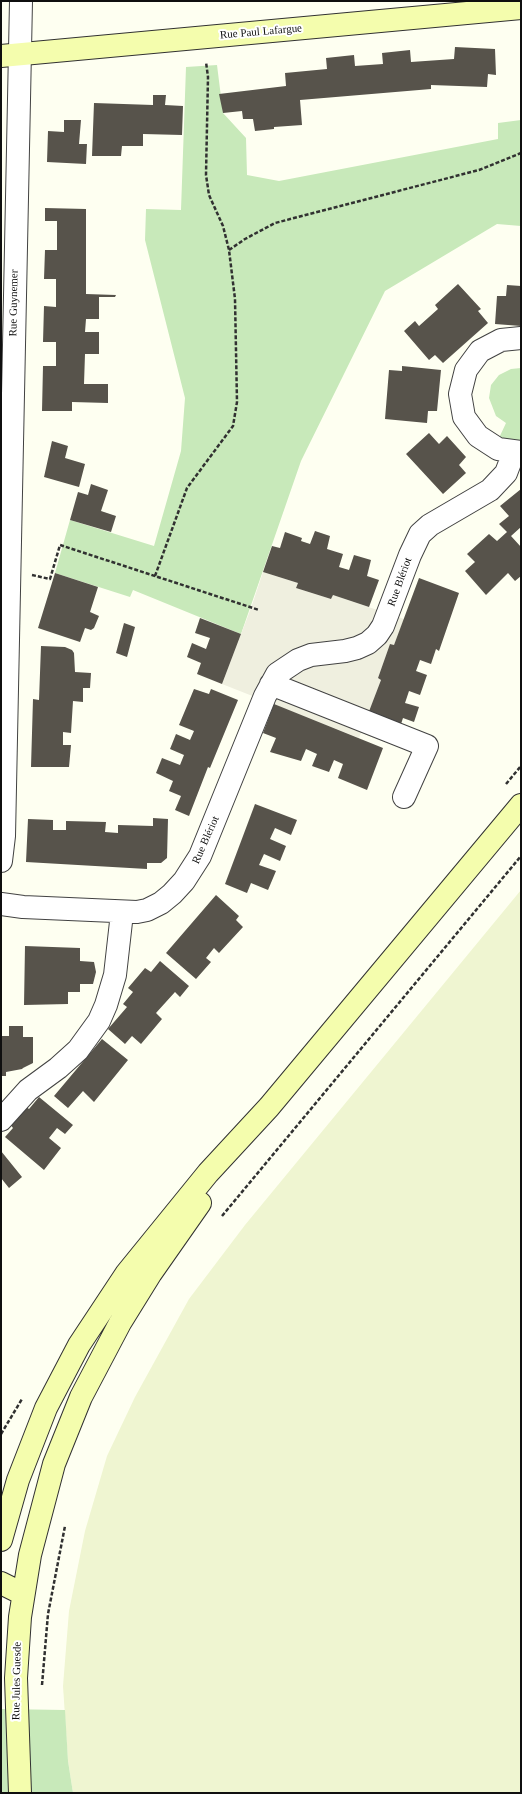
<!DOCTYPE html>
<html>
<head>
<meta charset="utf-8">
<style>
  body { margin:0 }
  #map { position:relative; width:522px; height:1794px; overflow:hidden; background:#fefff1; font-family:"Times New Roman",serif }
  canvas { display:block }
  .frame { position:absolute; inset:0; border:2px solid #0f0f0f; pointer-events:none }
</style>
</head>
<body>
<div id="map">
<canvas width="522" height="1794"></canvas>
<div class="frame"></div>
</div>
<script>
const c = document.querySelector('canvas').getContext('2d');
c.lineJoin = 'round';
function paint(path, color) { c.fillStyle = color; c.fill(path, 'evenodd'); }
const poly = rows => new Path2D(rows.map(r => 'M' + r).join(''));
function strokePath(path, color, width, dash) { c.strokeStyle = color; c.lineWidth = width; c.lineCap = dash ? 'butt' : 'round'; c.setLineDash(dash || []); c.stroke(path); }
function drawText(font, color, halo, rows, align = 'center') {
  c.font = font + ' "Times New Roman",serif'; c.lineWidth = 4; c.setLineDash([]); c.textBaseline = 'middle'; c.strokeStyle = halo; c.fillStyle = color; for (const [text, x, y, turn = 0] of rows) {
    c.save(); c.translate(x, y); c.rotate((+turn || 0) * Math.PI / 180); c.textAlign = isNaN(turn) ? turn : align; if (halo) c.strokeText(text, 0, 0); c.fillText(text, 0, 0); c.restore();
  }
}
paint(poly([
  [521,890,521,1793,73,1793,68,1761,63,1686,69,1611,85,1531,107,1456,135,1397,189,1299,245,1225]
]), '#eff5d1');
paint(poly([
  [217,65,223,113,246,138,247,175,279,181,498,139,498,123,521,120,521,226,497,224,385,291,301,461,241,634,133,590,130,597,55,573,70,520,154,546,181,451,185,398,145,240,146,209,181,210,186,67],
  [521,368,521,442,499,438,506,423,496,416,489,398,491,385,499,375,511,369],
  [1,1709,65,1710,68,1761,73,1793,1,1793]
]), '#c8e9ba');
paint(poly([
  [263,572,298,583,296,588,331,599,333,595,404,619,394,645,390,644,378,678,381,680,359,738,222,684,251,608]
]), '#efefdf');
paint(poly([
  [455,47,495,49,496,75,488,74,487,87,431,85,431,89,300,100,302,125,274,127,274,129,255,131,253,119,243,119,242,111,223,113,219,94,286,86,285,73,327,69,326,58,354,55,355,66,383,64,382,53,410,50,411,62,454,59],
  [153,95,166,95,165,105,183,106,182,135,143,134,143,146,122,146,121,156,92,156,94,103,153,105],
  [64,120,81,120,79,144,87,144,86,164,47,162,48,131,64,132],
  [45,208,86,209,86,294,116,295,115,297,99,297,99,319,86,319,85,332,99,332,99,354,85,354,84,384,108,384,108,403,72,402,72,411,42,411,43,366,56,366,56,342,43,342,44,306,56,307,56,279,44,279,45,250,57,250,57,221,45,221],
  [458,284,481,309,478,311,488,323,443,363,435,355,429,360,404,331,415,321,419,326,438,309,435,305],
  [507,285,521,286,521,326,495,324,497,296,506,296],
  [402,366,441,370,437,411,428,411,427,423,385,419,389,370,402,371],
  [429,433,439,444,447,436,466,457,459,465,466,473,443,494,406,454],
  [52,441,68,446,65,458,85,464,79,487,44,477],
  [91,484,108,490,101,511,116,516,111,532,70,520,78,492,88,495],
  [521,489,521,527,511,536,521,547,521,576,515,581,508,573,486,595,465,571,475,562,467,554,489,534,497,541,507,532,499,524,509,516,500,506],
  [315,531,330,536,327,549,343,554,339,567,349,570,354,555,371,560,367,576,379,580,369,607,333,595,331,599,296,588,298,583,263,572,272,546,280,548,285,532,302,538,301,541,310,544],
  [55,573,98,587,90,612,99,616,94,628,91,630,85,628,80,642,38,628],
  [419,578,459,593,439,651,436,649,431,664,420,660,416,671,427,675,420,695,409,691,405,703,419,707,414,722,403,718,400,727,368,714,381,680,378,678,390,644,394,645],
  [200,618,241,634,222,684,197,674,201,663,187,657,192,643,206,649,210,638,195,633],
  [124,623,135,627,127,657,116,653],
  [41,646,65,647,72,650,74,653,75,672,91,673,90,688,83,688,83,702,73,701,71,733,63,732,63,745,71,745,69,767,31,767,33,699,39,700],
  [194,689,209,694,211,689,238,700,210,768,208,767,189,816,175,810,181,796,169,791,173,781,156,773,162,758,180,765,184,755,170,749,176,734,190,740,194,731,179,725],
  [274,704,383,748,367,790,338,778,343,764,334,760,329,772,312,766,317,754,306,749,301,761,270,752,276,738,263,733],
  [255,804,297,820,291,835,275,828,270,839,286,846,280,861,264,854,259,865,276,871,268,890,251,883,247,893,225,884],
  [153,818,168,819,167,858,161,863,147,863,147,869,26,862,28,819,53,820,53,830,66,830,66,821,106,822,105,832,118,833,118,825,153,826],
  [216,895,239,916,236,920,243,927,219,953,214,948,206,958,211,962,196,979,166,953],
  [25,946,80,948,80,961,94,962,96,972,93,984,80,984,80,992,68,992,68,1004,24,1005],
  [160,961,189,986,180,997,175,992,156,1013,162,1019,141,1044,132,1036,125,1044,108,1029,127,1007,123,1004,133,992,128,988,145,968,151,972],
  [9,1026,23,1026,23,1037,33,1037,33,1063,23,1068,22,1069,6,1072,6,1076,1,1076,1,1036,9,1036],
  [102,1039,128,1060,94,1102,83,1091,68,1108,54,1096],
  [39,1097,73,1125,65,1134,57,1128,49,1138,61,1148,44,1170,5,1137,13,1128,9,1123,25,1106,29,1109],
  [1,1151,22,1177,9,1188,1,1178]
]), '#57534b');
const street = poly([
  [521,338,501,340,480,351,466,370,460,394,464,417,478,436,498,449,521,452],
  [271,684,427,746,404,797],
  [1,861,4,836,21,1],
  [1,904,23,907,137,912,147,910,161,903,172,894,184,881,200,856,265,696,277,674,298,660,311,655,345,651,357,648,368,643,377,635,383,626,410,555,420,534,430,525,490,490,506,473,514,452],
  [1,1120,28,1090,58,1068,78,1050,99,1021,106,1005,115,975,122,913]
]);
const secondary = poly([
  [1,56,521,8],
  [1,1540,18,1480,46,1408,79,1345,126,1274,208,1173,269,1107,521,805],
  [1,1583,23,1594],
  [20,1793,16,1678,20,1617,30,1555,54,1464,81,1397,120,1323,151,1273,200,1203]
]);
strokePath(street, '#424242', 24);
strokePath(secondary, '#313131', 24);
strokePath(poly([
  [229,250,245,239,275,223,479,170,521,153],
  [32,575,50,579,60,545,259,610],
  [155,576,187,488,233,426,237,402,235,299,229,250,223,226,209,195,206,175,208,77,206,62],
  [506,784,521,766],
  [222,1216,521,856],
  [1,1434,22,1399],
  [42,1685,48,1614,65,1526]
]), '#313131', 2.5, [4, 2]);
strokePath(street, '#fff', 22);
strokePath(secondary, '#f4fdad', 22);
drawText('11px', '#0f0f0f', '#fff', [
  ["Rue Paul Lafargue",261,32,-5],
  ["Rue Guynemer",14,303,-89],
  ["Rue Blériot",400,582,-70],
  ["Rue Blériot",206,840,-66],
  ["Rue Jules Guesde",17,1681,-89]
]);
</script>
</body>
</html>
